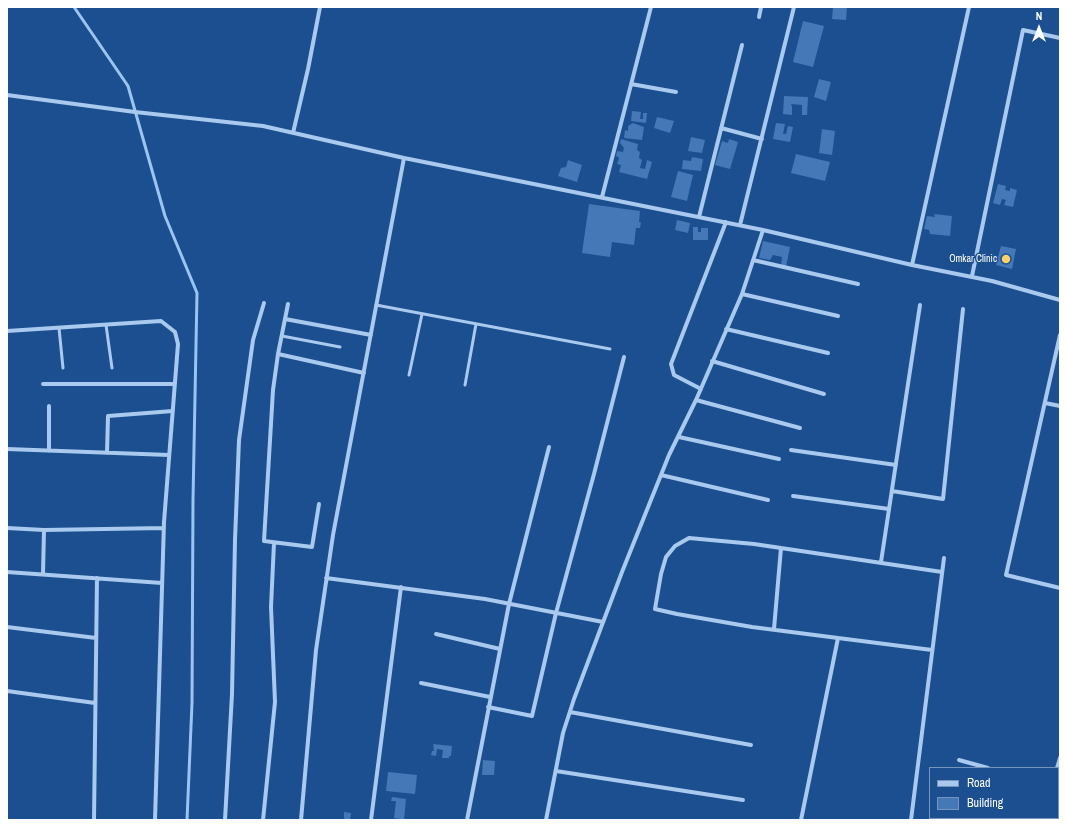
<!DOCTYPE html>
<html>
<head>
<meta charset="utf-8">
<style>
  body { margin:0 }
  #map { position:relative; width:1067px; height:827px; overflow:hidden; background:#1b4f8f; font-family:"Archivo Narrow",sans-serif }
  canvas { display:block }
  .frame { position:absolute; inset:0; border:8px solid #fff; pointer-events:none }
  .legend { position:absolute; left:929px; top:767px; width:130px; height:52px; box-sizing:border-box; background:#1b4f8f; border:1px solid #7695bc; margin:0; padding:5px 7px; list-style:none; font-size:12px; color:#fff }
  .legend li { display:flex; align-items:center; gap:8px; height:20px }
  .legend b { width:20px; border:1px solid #7695bc }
  .north { position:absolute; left:1019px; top:8px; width:40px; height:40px; -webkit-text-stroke:3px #1b4f8f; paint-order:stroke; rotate:0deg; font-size:11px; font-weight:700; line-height:16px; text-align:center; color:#fff }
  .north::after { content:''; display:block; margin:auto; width:14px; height:18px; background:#fff; clip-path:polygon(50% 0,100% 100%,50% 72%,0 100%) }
</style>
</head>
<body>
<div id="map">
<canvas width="1067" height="827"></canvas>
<div class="frame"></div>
<ul class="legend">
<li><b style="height:5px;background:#a9c9ee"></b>Road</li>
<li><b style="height:11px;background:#4478b7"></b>Building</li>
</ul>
<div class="north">N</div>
</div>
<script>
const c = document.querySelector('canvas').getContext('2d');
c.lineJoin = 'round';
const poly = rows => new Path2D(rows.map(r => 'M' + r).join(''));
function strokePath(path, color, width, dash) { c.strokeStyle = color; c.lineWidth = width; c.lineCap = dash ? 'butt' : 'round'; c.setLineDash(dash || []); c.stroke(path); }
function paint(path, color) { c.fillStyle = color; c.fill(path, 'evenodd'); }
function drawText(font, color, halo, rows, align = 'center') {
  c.font = font + ' "Archivo Narrow",sans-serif'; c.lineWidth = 3; c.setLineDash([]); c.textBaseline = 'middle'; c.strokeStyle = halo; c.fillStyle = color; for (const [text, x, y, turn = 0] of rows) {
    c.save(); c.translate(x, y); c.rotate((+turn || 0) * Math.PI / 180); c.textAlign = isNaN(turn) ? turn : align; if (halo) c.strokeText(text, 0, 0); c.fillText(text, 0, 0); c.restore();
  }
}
strokePath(poly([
  [74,7,128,86,165,216,197,293,193,500,192,703,187,820]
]), '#9cc4f0', 3);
paint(poly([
  [833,7,847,7,846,20,832,19],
  [803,21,824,26,813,67,793,62],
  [819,79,831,82,826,101,814,97],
  [784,96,808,97,807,115,802,115,802,105,791,104,792,107,792,115,783,114],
  [632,111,641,112,640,119,643,119,643,113,647,113,646,123,631,121],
  [657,117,674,121,670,133,654,128],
  [633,123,644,127,642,140,624,138,625,130,628,131,628,126],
  [776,123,785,124,783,134,786,134,788,126,793,127,790,142,773,139],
  [822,129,835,131,832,155,819,153],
  [691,137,705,140,702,153,688,151],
  [621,139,638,144,637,150,640,152,639,158,642,160,640,168,645,169,647,160,652,162,647,179,619,172,621,165,617,164,619,158,616,156,617,151,623,152,624,148,620,143],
  [729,139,738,142,730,169,715,165,722,141,728,143],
  [796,154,830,162,825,181,791,173],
  [692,157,703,159,701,171,682,169,683,160,691,161],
  [568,160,582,165,577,182,558,176,561,168,566,167],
  [678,171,693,175,687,201,671,197],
  [998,184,1006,186,1005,190,1010,191,1010,188,1017,190,1013,207,1004,205,1006,200,1002,199,1000,205,993,203],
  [589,204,640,211,639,222,641,222,640,228,636,228,634,245,612,242,610,257,582,253],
  [934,214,952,216,950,236,930,234,929,230,924,229,927,216,935,217],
  [677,220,690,223,688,233,675,230],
  [693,227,698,227,698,232,701,232,701,228,708,228,708,240,693,240],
  [763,241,790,247,786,267,781,266,782,257,773,255,770,260,759,258],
  [1001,246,1016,249,1012,269,996,265],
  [433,744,452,746,451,756,449,756,449,758,442,758,443,750,437,749,436,756,431,755,432,751,434,751],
  [483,760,495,761,494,775,482,775],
  [388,772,417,775,415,794,386,791],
  [392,797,406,799,404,820,394,818,396,801,391,801],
  [344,812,351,813,350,820,344,820]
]), '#4478b7');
strokePath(poly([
  [376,305,610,349],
  [106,325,112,368],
  [59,328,63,368],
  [282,336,340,347],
  [409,375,422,314],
  [465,385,476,324]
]), '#a9c9ee', 3);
strokePath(poly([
  [759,17,761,7],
  [631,84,676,92],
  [7,95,135,112,263,126,404,158,763,230,912,265,992,281,1060,300],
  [721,128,762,139],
  [293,133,308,69,320,7],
  [602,197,651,7],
  [699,217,742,45],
  [740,225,794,7],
  [753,260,858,284],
  [912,265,969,7],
  [972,276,1023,30,1060,38],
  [742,294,838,316],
  [285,319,371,335],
  [726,329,828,353],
  [7,331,161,321,175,332,178,344,164,522,155,820],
  [1060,335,1006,575,1060,588],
  [278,354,288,304],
  [712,361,824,394],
  [43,384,175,384],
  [701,389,674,375,671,364,726,222],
  [696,400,800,428],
  [1045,403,1060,406],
  [679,437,779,459],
  [7,449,169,455],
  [791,450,896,465],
  [49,451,49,406],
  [107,453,108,416,173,411],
  [661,475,768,500],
  [892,491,943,499,963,309],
  [793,496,889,509],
  [319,504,312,547,264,541,273,390,278,354,364,373],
  [7,528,44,530,164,528],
  [881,562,920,305],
  [7,572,162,583],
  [43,574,44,530],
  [326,578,485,599,603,622],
  [7,627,96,638],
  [774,629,781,548],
  [436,634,500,649],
  [932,650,752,627,677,614,655,609,661,574,666,557,675,546,689,538,754,544,942,572],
  [421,683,490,697],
  [7,691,95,703],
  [488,707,532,716,556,613,594,474,624,357],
  [570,712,751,745],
  [959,760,988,768],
  [1057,768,1060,758],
  [556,771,743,800],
  [1058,788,1060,788],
  [94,820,97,578],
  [225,820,232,694,235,540,239,440,253,340,264,303],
  [263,820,275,702,271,607,274,543],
  [301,820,316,650,333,535,404,158],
  [371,820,401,587],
  [467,820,509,604,549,447],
  [546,820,563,733,574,699,622,572,669,455,696,400,742,294,763,230],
  [801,820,838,638],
  [911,820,944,558]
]), '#a9c9ee', 4);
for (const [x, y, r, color] of [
  [1006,259,5,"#ffd166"]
]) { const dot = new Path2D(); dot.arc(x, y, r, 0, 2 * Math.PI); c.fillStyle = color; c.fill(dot); strokePath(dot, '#1b4f8f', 1.5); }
drawText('10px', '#fff', '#1b4f8f', [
  ["Omkar Clinic",997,259]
], 'right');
</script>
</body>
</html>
